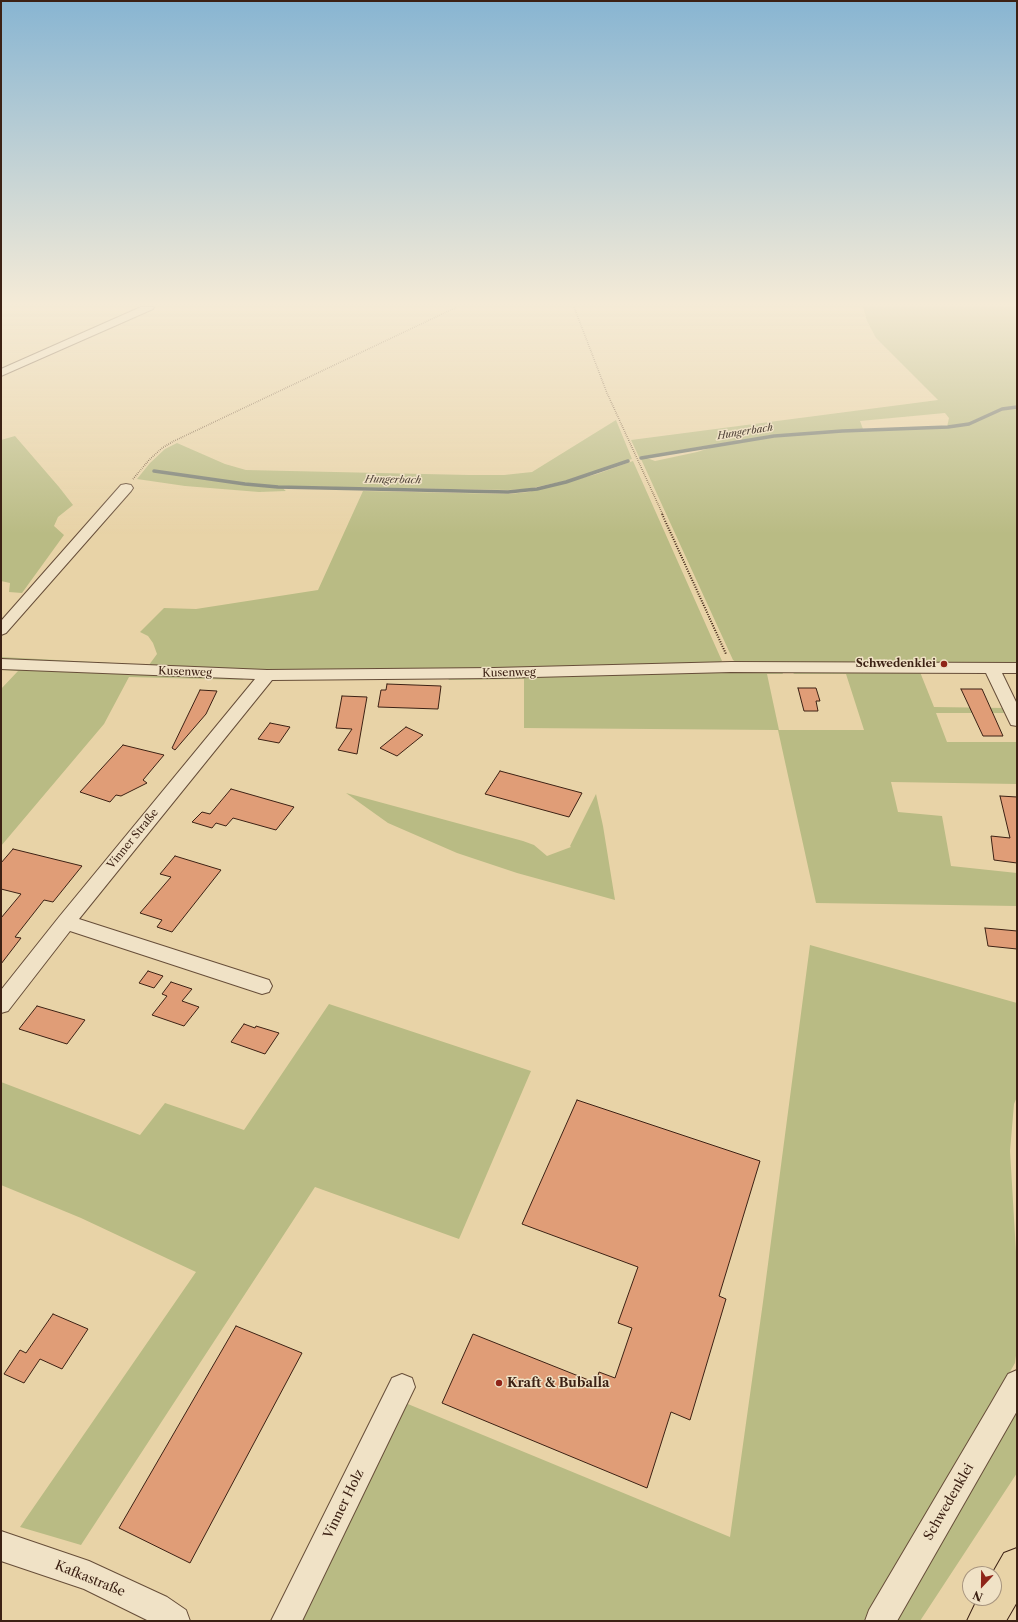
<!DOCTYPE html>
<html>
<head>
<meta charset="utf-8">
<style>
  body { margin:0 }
  #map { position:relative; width:1018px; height:1622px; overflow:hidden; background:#e8d3a7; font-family:"Libre Caslon Text",serif }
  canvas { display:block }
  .frame { position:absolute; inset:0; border:2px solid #3c2114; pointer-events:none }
  .north { position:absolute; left:962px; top:1566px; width:40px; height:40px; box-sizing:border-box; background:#f0e2c6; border:1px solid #a8957f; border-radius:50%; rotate:202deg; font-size:11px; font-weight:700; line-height:16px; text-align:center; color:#3c2114 }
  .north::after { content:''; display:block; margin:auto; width:14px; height:18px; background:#8f2418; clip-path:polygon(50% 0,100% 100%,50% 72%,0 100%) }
</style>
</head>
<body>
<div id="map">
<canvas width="1018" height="1622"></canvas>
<div class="frame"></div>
<div class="north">N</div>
</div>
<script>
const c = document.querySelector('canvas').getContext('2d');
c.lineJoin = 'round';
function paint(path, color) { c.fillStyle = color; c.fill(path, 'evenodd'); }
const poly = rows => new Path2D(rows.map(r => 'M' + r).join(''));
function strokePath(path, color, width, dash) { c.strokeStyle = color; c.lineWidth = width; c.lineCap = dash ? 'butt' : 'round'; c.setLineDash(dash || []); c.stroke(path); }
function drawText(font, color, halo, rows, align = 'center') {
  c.font = font + ' "Libre Caslon Text",serif'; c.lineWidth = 3; c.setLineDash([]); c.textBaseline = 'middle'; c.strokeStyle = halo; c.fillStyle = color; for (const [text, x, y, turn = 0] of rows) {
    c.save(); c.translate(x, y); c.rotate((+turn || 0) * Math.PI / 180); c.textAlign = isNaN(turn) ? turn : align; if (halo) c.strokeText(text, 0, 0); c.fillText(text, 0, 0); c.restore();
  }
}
paint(poly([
  [863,307,1017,307,1017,664,991,664,990,662,916,662,916,665,742,664,736,662,733,660,641,459,647,458,655,461,697,452,713,447,775,437,841,431,947,427,949,418,945,413,860,421,863,429,773,435,639,457,631,440,938,400,876,338,867,321],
  [616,420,632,459,565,481,527,489,508,490,280,486,286,491,259,492,185,486,137,479,150,463,165,449,177,443,225,464,246,470,469,475,504,475,532,472],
  [15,436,59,487,73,505,58,517,54,526,64,535,22,593,9,592,10,583,1,581,1,440],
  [633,461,722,661,718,664,542,669,247,671,1,661,1,657,149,665,157,654,153,643,148,636,140,632,164,608,196,609,318,590,363,491,509,494,528,492,597,474],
  [1,667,239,677,244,680,129,677,104,724,1,846,1,689,18,671,1,670],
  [718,671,782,672,783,674,767,674,779,730,864,730,846,674,793,674,797,671,920,672,934,707,1004,708,1007,713,936,713,947,742,1017,742,1017,784,891,782,898,812,942,816,951,866,1017,873,1017,906,816,903,778,730,524,728,524,679,448,680,452,677],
  [346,793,523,841,534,845,547,856,571,847,570,846,596,794,603,826,615,900,517,873,457,853,388,823],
  [810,945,1017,1003,1017,1097,1014,1104,1010,1151,1017,1269,1017,1348,1015,1363,866,1621,298,1621,403,1402,730,1537,763,1302],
  [329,1004,531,1071,459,1239,315,1187,81,1545,20,1527,196,1272,81,1218,1,1185,1,1082,140,1135,165,1103,244,1130],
  [1017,1410,1017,1473,920,1621,894,1621]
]), '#b9bb84');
strokePath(poly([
  [641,458,774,436,842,431,948,427,969,424,1002,409,1017,407],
  [154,471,245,484,278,487,508,492,537,489,566,482,628,461]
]), '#747a72', 3.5);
const building = poly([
  [387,684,441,686,438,709,378,707,381,690,386,690,387,684],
  [798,688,816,688,820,701,816,701,818,711,804,711,798,688],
  [961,689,982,689,1003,736,983,736,961,689],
  [200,690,217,691,206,714,175,750,172,748,200,690],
  [342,696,367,697,357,754,338,750,352,729,336,728,342,696],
  [270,723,290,727,279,743,258,739,270,723],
  [406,727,423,735,397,756,380,748,406,727],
  [123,745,164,755,143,780,147,783,121,796,116,795,110,802,80,792,123,745],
  [500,771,582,793,569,817,485,794,500,771],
  [231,789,294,807,276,830,233,818,226,826,216,823,212,828,192,822,202,812,210,814,231,789],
  [1000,796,1017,797,1017,863,994,860,991,836,1010,838,1000,796],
  [13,849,82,866,53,902,44,900,15,937,21,938,1,964,1,918,21,894,1,889,1,863,13,849],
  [175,856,221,870,172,932,157,927,162,920,140,913,171,877,160,874,175,856],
  [985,928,1017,931,1017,949,988,946,985,928],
  [148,971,163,976,154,988,139,983,148,971],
  [171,982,192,989,182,1001,199,1007,184,1026,152,1015,167,996,162,994,171,982],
  [37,1006,85,1020,67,1044,19,1029,37,1006],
  [244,1024,255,1028,256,1026,279,1033,265,1054,231,1042,244,1024],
  [577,1100,760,1161,719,1296,726,1299,690,1420,671,1412,647,1488,442,1403,473,1334,596,1383,599,1372,615,1378,632,1328,618,1323,638,1267,522,1224,577,1100],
  [53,1314,88,1329,62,1369,40,1359,24,1383,4,1374,20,1350,26,1353,53,1314],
  [236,1326,302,1353,190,1563,119,1528,236,1326]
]);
paint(building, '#e09d77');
strokePath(building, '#3c2114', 1);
const minor = poly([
  [141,307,154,307,153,309,1,376,1,369,141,307],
  [126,484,131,485,133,488,131,491,6,633,1,635,1,621,121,485,126,484],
  [1,659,267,670,494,668,731,662,1017,663,1017,673,1002,673,1017,704,1017,726,1011,725,1009,721,986,673,731,672,494,678,272,680,79,919,269,980,272,986,269,992,262,994,70,931,8,1011,1,1013,1,990,59,917,255,679,1,669,1,659],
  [1017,1370,1017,1411,897,1621,865,1621,869,1610,990,1405,1008,1374,1017,1370],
  [402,1374,412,1378,415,1387,302,1621,271,1621,392,1378,402,1374],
  [1,1531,89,1561,167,1597,186,1610,190,1621,149,1621,84,1589,1,1561,1,1531]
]);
const highway = poly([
  [1017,1548,1017,1602,1006,1621,967,1621,978,1598,994,1598,994,1574,992,1574,1004,1553,1017,1548]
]);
strokePath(minor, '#674e39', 2);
strokePath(highway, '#3c2114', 2);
strokePath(poly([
  [574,307,607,393,663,515],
  [133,479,149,460,162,448,174,441,457,307]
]), '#3c2114', 1.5, [0.5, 1.5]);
strokePath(poly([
  [662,514,726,654]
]), '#3c2114', 2, [1, 1.5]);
paint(minor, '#f0e2c6');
paint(highway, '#e8d3a7');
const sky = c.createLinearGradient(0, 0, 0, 534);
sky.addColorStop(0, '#88b5d2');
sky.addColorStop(0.57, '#f5ebd7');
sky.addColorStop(1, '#f5ebd700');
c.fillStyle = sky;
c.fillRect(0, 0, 1018, 534);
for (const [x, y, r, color] of [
  [944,664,4,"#8f2418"],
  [499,1383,4,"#8f2418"]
]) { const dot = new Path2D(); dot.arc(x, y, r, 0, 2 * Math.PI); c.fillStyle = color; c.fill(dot); strokePath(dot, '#f0e2c6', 1.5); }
drawText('italic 10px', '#53463b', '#f0e2c6', [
  ["Hungerbach",745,432,-9],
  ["Hungerbach",393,480,1]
]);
drawText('bold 11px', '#3c2114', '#f0e2c6', [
  ["Schwedenklei",936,664]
], 'right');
drawText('11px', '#3c2114', '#f0e2c6', [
  ["Kusenweg",185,672,2],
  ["Kusenweg",509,673,-1],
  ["Vinner Straße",133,839,-51]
]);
drawText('bold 13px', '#3c2114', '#f0e2c6', [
  ["Kraft & Buballa",507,1383]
], 'left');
drawText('13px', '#3c2114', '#f0e2c6', [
  ["Schwedenklei",949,1502,-60],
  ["Vinner Holz",344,1504,-64],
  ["Kafkastraße",90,1579,22]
]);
</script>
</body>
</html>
